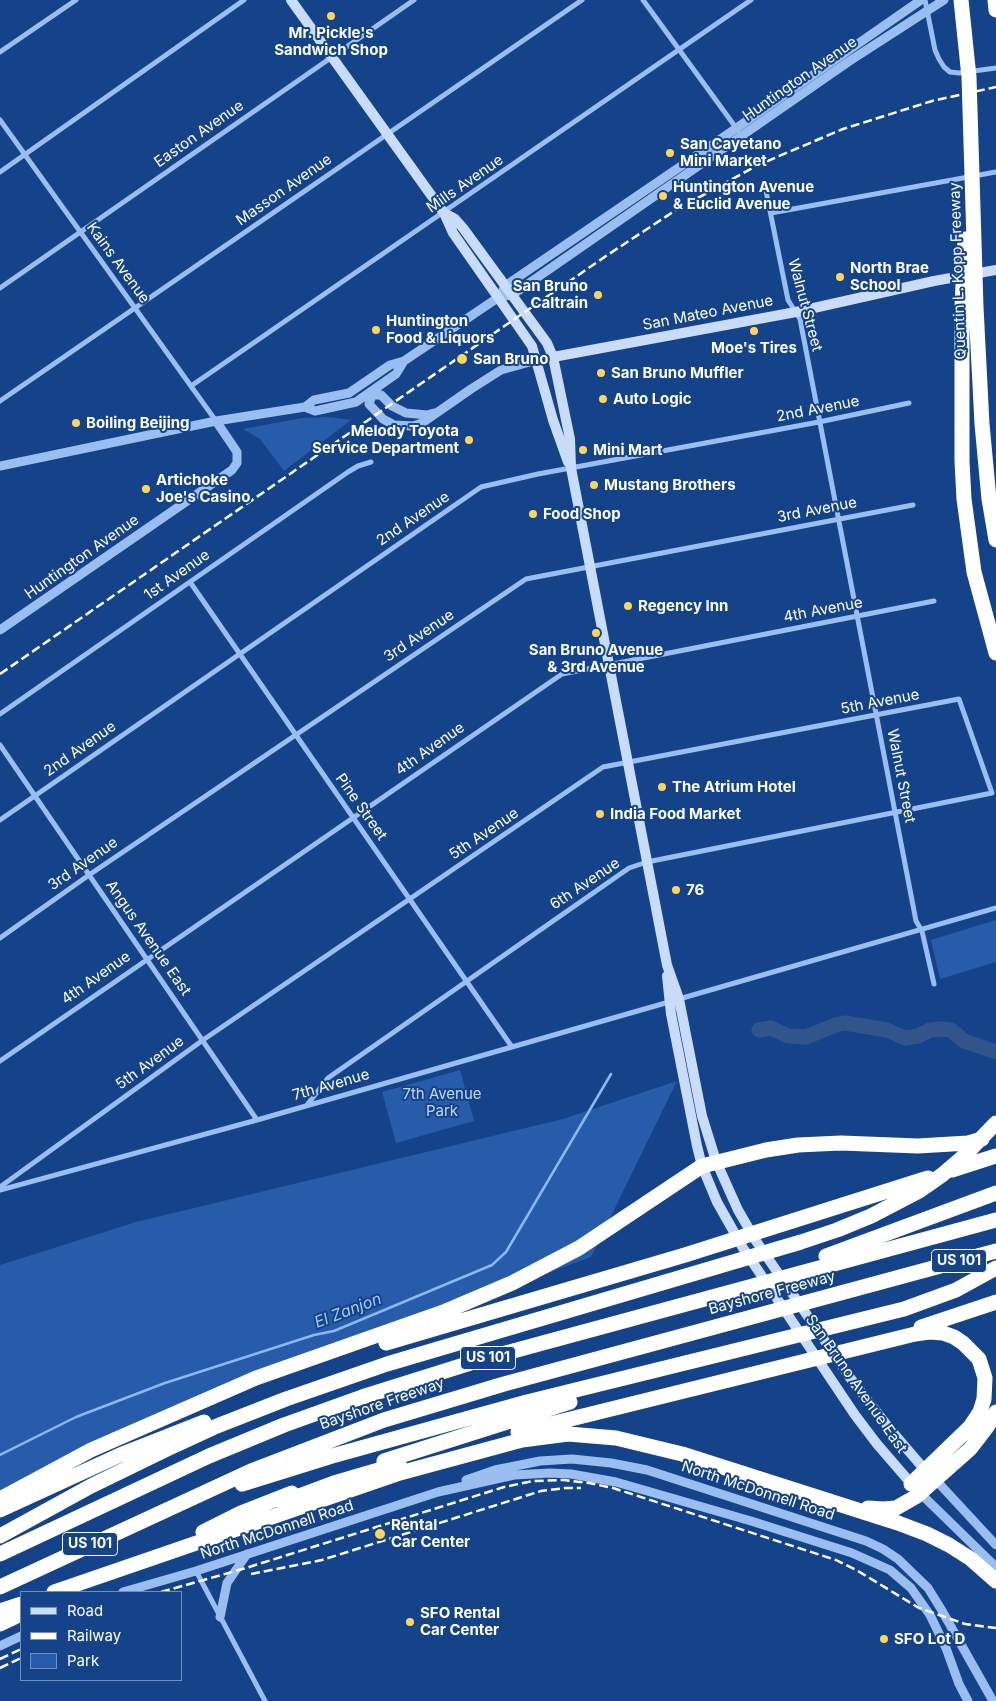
<!DOCTYPE html>
<html>
<head>
<meta charset="utf-8">
<style>
  body { margin:0 }
  #map { position:relative; width:996px; height:1701px; overflow:hidden; background:#14438a; font-family:Inter,sans-serif }
  canvas { display:block }
  .legend { position:absolute; left:20px; top:1591px; width:162px; height:90px; box-sizing:border-box; background:#14438a; border:1px solid #728eb9; margin:0; padding:6px 9px; list-style:none; font-size:15px; color:#fff }
  .legend li { display:flex; align-items:center; gap:10px; height:25px }
  .legend b { width:25px; border:1px solid #728eb9 }
</style>
</head>
<body>
<div id="map">
<canvas width="996" height="1701"></canvas>
<ul class="legend">
<li><b style="height:6px;background:#c9ddfb"></b>Road</li>
<li><b style="height:6px;background:#fff"></b>Railway</li>
<li><b style="height:14px;background:#265ca9"></b>Park</li>
</ul>
</div>
<script>
const c = document.querySelector('canvas').getContext('2d');
c.lineJoin = 'round';
function paint(path, color) { c.fillStyle = color; c.fill(path, 'evenodd'); }
const poly = rows => new Path2D(rows.map(r => 'M' + r).join(''));
function strokePath(path, color, width, dash) { c.strokeStyle = color; c.lineWidth = width; c.lineCap = dash ? 'butt' : 'round'; c.setLineDash(dash || []); c.stroke(path); }
function drawText(font, color, halo, rows, align = 'center') {
  c.font = font + ' Inter,sans-serif'; c.lineWidth = 4; c.setLineDash([]); c.textBaseline = 'middle'; c.strokeStyle = halo; c.fillStyle = color; for (const [text, x, y, turn = 0] of rows) {
    c.save(); c.translate(x, y); c.rotate((+turn || 0) * Math.PI / 180); c.textAlign = isNaN(turn) ? turn : align; if (halo) c.strokeText(text, 0, 0); c.fillText(text, 0, 0); c.restore();
  }
}
paint(poly([
  [328,417,351,420,284,471,260,439,243,429,302,418],
  [996,920,996,962,940,979,931,940],
  [460,1070,474,1121,396,1143,382,1092],
  [677,1081,591,1257,255,1381,0,1494,0,1265,136,1222,563,1119]
]), '#265ca9');
strokePath(poly([
  [0,1455,76,1417,165,1383,314,1335,334,1331,492,1265,506,1252,611,1074]
]), '#8db9f3', 2.5);
strokePath(poly([
  [759,1030,771,1028,788,1036,806,1037,836,1025,845,1023,887,1030,905,1038,918,1036,930,1030,941,1029,951,1030,964,1041,996,1052]
]), '#31558a', 15);
strokePath(poly([
  [643,0,742,136],
  [925,0,935,50,939,59,944,67,950,72,959,73,996,68],
  [0,52,76,0],
  [0,120,216,421],
  [0,172,244,0],
  [766,191,788,300,800,319,916,921,922,931,934,984],
  [771,213,996,172],
  [0,288,414,0],
  [191,386,751,0],
  [0,401,582,0],
  [190,582,512,1047],
  [0,714,348,472,358,466,371,462],
  [0,745,257,1120],
  [0,820,481,487,538,474,819,422,909,403],
  [0,938,89,875,526,579,913,505],
  [679,999,996,908],
  [0,1061,562,674,934,601],
  [0,1187,203,1040,603,767,959,699,992,793,647,862,629,868,328,1078,307,1105],
  [0,1190,257,1120,669,1002],
  [196,1571,265,1701]
]), '#9bbef0', 5);
strokePath(poly([
  [503,290,505,286,712,145,921,0],
  [370,392,372,395,381,395,392,406,406,413,427,415,434,413],
  [372,395,369,404,383,419,394,425,413,426,422,423,471,389,501,370,537,360],
  [305,407,315,411,356,402,396,374,404,361],
  [0,466,216,421,305,407,314,400,349,393,390,365,404,361,499,297,512,295,848,62,944,0],
  [0,630,232,470,237,463,237,452,216,421],
  [933,1477,996,1545],
  [466,1480,495,1470,540,1461,572,1459,611,1463,647,1470,866,1541,883,1549,898,1559,928,1588,941,1609,993,1701],
  [920,1493,996,1567],
  [123,1592,196,1571,438,1492,514,1475,550,1473,571,1474,616,1482,751,1521,852,1553,890,1570,911,1588,930,1615,946,1648,959,1684,968,1701],
  [220,1617,227,1583,247,1554],
  [0,1646,21,1636]
]), '#9bbef0', 9);
strokePath(poly([
  [291,0,444,213,453,233,532,346,553,420,568,462],
  [444,213,455,219,463,228,547,343,553,357,570,439,571,468,667,965,679,999,702,1116,716,1161,738,1210,756,1241,851,1379,889,1428,925,1470],
  [537,360,796,312,934,281,996,270],
  [667,976,671,1014,697,1146,702,1166,717,1202,743,1248,855,1415,877,1444,915,1488]
]), '#c9ddfb', 10);
strokePath(poly([
  [961,0,969,77,976,307,982,424,989,499,996,540],
  [995,0,996,10],
  [965,239,962,307,962,461,964,499,974,572,996,653],
  [952,1170,996,1156],
  [826,1256,996,1193],
  [921,1327,996,1302],
  [386,1343,685,1255,928,1178],
  [518,1432,915,1334,929,1332,943,1333,954,1337,963,1343,979,1359,985,1378,984,1399,980,1412,970,1427,911,1484],
  [384,1461,570,1402],
  [242,1484,332,1456,527,1402,904,1309,956,1290,996,1268],
  [0,1499,91,1450,256,1378,446,1311,512,1283,579,1248,702,1166,766,1150,798,1145,841,1143,918,1146,968,1143,982,1139],
  [283,1502,334,1483,399,1464],
  [868,1508,883,1509,896,1508,917,1496,970,1449,987,1427,996,1412],
  [0,1510,120,1455,204,1422],
  [203,1532,241,1513,292,1493],
  [0,1536,91,1486,167,1449,217,1426,286,1399,387,1364,801,1242,837,1230,871,1216,919,1191,942,1175,963,1157,996,1123],
  [0,1554,209,1456,284,1425,362,1397,480,1360,996,1220],
  [0,1587,251,1471,384,1420,504,1384,996,1251],
  [54,1592,400,1473,522,1440,568,1434,616,1438,682,1454,898,1523,927,1534,949,1545,971,1559,996,1581],
  [0,1611,21,1604],
  [0,1624,21,1614]
]), '#fff', 15);
strokePath(poly([
  [0,674,606,256,676,210,758,165,843,129,932,101,996,87],
  [251,1574,322,1560,541,1491,565,1488,581,1488],
  [161,1592,246,1568,504,1487,533,1481,564,1480,589,1483,613,1488,836,1560,858,1571,919,1608,965,1624,996,1628],
  [0,1659,21,1649],
  [0,1668,21,1658]
]), '#fff', 2.5, [9, 4]);
for (const [x, y, r, color] of [
  [331,16,5,"#ffd55a"],
  [670,153,5,"#ffd55a"],
  [663,196,5,"#ffd55a"],
  [840,277,5,"#ffd55a"],
  [598,295,5,"#ffd55a"],
  [376,330,5,"#ffd55a"],
  [754,331,5,"#ffd55a"],
  [462,359,6,"#ffd55a"],
  [601,373,5,"#ffd55a"],
  [603,399,5,"#ffd55a"],
  [76,423,5,"#ffd55a"],
  [469,440,5,"#ffd55a"],
  [583,450,5,"#ffd55a"],
  [594,485,5,"#ffd55a"],
  [146,489,5,"#ffd55a"],
  [533,514,5,"#ffd55a"],
  [628,606,5,"#ffd55a"],
  [596,633,5,"#ffd55a"],
  [662,787,5,"#ffd55a"],
  [600,814,5,"#ffd55a"],
  [676,890,5,"#ffd55a"],
  [380,1534,6,"#ffd55a"],
  [410,1622,5,"#ffd55a"],
  [884,1639,5,"#ffd55a"]
]) { const dot = new Path2D(); dot.arc(x, y, r, 0, 2 * Math.PI); c.fillStyle = color; c.fill(dot); strokePath(dot, '#14438a', 2); }
for (const [x, y, w] of [
  [959,1261,55],
  [488,1358,55],
  [90,1544,55]
]) { const box = new Path2D(); box.roundRect(x - w / 2, y - 11.5, w, 23, 4); c.fillStyle = '#14438a'; c.fill(box); strokePath(box, '#fff', 1); }
drawText('bold 14px', '#fff', null, [
  ["US 101",959,1261],
  ["US 101",488,1358],
  ["US 101",90,1544]
]);
drawText('bold 15px', '#fff', '#14438a', [
  ["Mr. Pickle's",331,33,"center"],
  ["Sandwich Shop",331,50,"center"],
  ["San Cayetano",680,144],
  ["Mini Market",680,161],
  ["Huntington Avenue",673,187],
  ["& Euclid Avenue",673,204],
  ["North Brae",850,268],
  ["School",850,285],
  ["San Bruno",588,286,"right"],
  ["Caltrain",588,303,"right"],
  ["Huntington",386,321],
  ["Food & Liquors",386,338],
  ["Moe's Tires",754,348,"center"],
  ["San Bruno",473,359],
  ["San Bruno Muffler",611,373],
  ["Auto Logic",613,399],
  ["Boiling Beijing",86,423],
  ["Melody Toyota",459,431,"right"],
  ["Service Department",459,448,"right"],
  ["Mini Mart",593,450],
  ["Artichoke",156,480],
  ["Joe's Casino",156,497],
  ["Mustang Brothers",604,485],
  ["Food Shop",543,514],
  ["Regency Inn",638,606],
  ["San Bruno Avenue",596,650,"center"],
  ["& 3rd Avenue",596,667,"center"],
  ["The Atrium Hotel",672,787],
  ["India Food Market",610,814],
  ["76",686,890],
  ["Rental",391,1525],
  ["Car Center",391,1542],
  ["SFO Rental",420,1613],
  ["Car Center",420,1630],
  ["SFO Lot D",894,1639]
], 'left');
drawText('15px', '#fff', '#14438a', [
  ["Huntington Avenue",800,79,-35],
  ["Easton Avenue",199,134,-35],
  ["Mills Avenue",465,184,-35],
  ["Masson Avenue",284,190,-35],
  ["Kains Avenue",118,263,54],
  ["Quentin L. Kopp Freeway",958,271,-92],
  ["Walnut Street",805,305,75],
  ["San Mateo Avenue",708,313,-11],
  ["2nd Avenue",818,409,-11],
  ["3rd Avenue",817,510,-11],
  ["2nd Avenue",413,519,-34],
  ["Huntington Avenue",82,557,-35],
  ["1st Avenue",177,575,-35],
  ["4th Avenue",823,610,-11],
  ["3rd Avenue",419,636,-34],
  ["5th Avenue",880,702,-11],
  ["2nd Avenue",80,749,-35],
  ["4th Avenue",430,749,-35],
  ["Walnut Street",901,776,79],
  ["Pine Street",361,807,55],
  ["5th Avenue",484,834,-34],
  ["3rd Avenue",83,864,-35],
  ["6th Avenue",585,884,-34],
  ["Angus Avenue East",148,938,55],
  ["4th Avenue",96,978,-35],
  ["5th Avenue",150,1063,-36],
  ["7th Avenue",331,1085,-16],
  ["Bayshore Freeway",772,1293,-15],
  ["San Bruno Avenue East",856,1384,55],
  ["Bayshore Freeway",382,1404,-19],
  ["North McDonnell Road",758,1491,18],
  ["North McDonnell Road",277,1530,-18]
]);
drawText('15px', '#c1dafb', '#14438a', [
  ["7th Avenue",442,1094],
  ["Park",442,1111]
]);
drawText('italic 16px', '#a7c9f7', '#14438a', [
  ["El Zanjon",348,1311,-21]
]);
</script>
</body>
</html>
